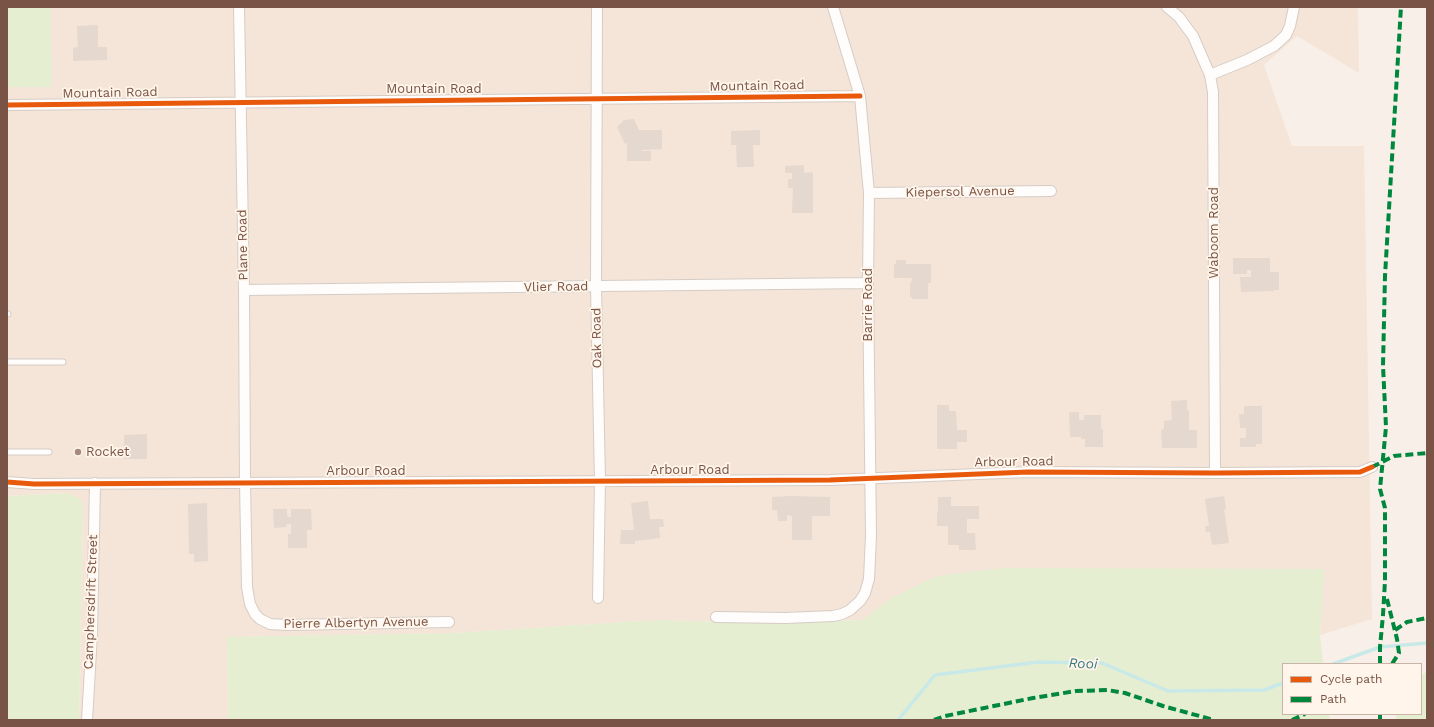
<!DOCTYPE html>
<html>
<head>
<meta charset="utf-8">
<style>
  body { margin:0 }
  #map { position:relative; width:1434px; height:727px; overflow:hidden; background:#f8f0e8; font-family:"Work Sans",sans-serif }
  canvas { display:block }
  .frame { position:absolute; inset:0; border:8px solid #795446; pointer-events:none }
  .legend { position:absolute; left:1282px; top:663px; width:140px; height:52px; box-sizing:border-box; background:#fff5ea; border:1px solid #c9b5a8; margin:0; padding:5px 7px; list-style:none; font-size:12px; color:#795446 }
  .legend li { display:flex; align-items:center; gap:8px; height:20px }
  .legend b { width:20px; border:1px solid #c9b5a8 }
</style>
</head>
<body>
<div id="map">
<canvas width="1434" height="727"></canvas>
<div class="frame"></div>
<ul class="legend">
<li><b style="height:5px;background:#e8590c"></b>Cycle path</li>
<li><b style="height:5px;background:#00873e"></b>Path</li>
</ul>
</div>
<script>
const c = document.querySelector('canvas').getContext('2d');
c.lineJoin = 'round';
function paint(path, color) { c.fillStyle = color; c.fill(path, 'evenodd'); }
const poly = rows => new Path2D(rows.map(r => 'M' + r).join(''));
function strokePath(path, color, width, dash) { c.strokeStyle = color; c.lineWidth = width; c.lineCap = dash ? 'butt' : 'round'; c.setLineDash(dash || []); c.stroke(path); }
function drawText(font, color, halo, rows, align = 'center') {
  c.font = font + ' "Work Sans",sans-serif'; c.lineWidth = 3.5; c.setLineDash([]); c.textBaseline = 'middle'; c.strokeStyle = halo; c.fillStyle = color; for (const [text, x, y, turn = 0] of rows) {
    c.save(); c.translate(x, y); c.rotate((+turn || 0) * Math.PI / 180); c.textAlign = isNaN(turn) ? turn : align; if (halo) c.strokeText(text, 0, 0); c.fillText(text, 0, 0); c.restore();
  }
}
paint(poly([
  [7,7,1358,7,1359,73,1297,36,1264,65,1292,146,1364,146,1372,619,1320,635,1323,569,893,597,863,620,763,623,658,620,454,633,227,637,228,720,79,720,83,507,67,493,7,496]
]), '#f4e5d8');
paint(poly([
  [7,7,51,7,52,87,7,87],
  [67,493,80,499,83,507,79,720,7,720,7,496],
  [1004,568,1324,569,1320,635,1323,664,1283,664,1283,714,1329,714,1330,720,228,720,227,637,454,633,658,620,763,623,863,620,893,597,937,576],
  [1427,671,1427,720,1396,720,1396,714,1421,714,1421,676]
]), '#e5eed1');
strokePath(poly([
  [1333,664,1380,647,1427,643],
  [898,720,935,675,1038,662,1102,663,1168,691,1264,690,1283,683]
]), '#c9e9e9', 3.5);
paint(poly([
  [98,25,98,47,107,47,107,60,73,61,73,48,78,47,77,26],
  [634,119,639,130,662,130,662,149,642,150,642,151,651,151,651,161,627,161,627,143,625,144,617,127,624,120],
  [760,130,760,145,753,145,754,167,737,167,736,145,731,145,731,131],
  [804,165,804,173,813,172,813,213,792,213,793,188,788,188,788,179,792,179,792,173,785,173,785,166],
  [1233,258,1270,258,1270,272,1279,272,1279,290,1274,290,1274,291,1241,292,1240,277,1251,277,1251,270,1247,270,1247,274,1233,274],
  [896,260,906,260,906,264,931,264,931,283,928,283,928,299,912,299,912,297,910,297,910,283,911,283,912,278,894,278,894,264,896,264],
  [1187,400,1187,410,1189,410,1189,430,1197,430,1197,448,1162,448,1161,430,1164,429,1164,421,1172,420,1171,401],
  [937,405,949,405,949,411,956,411,957,430,967,430,967,442,957,442,957,449,937,449],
  [1244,406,1262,406,1262,444,1256,444,1256,447,1240,447,1240,438,1246,438,1246,428,1240,428,1239,414,1244,414],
  [1069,412,1079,412,1079,420,1084,420,1084,415,1101,415,1101,429,1103,429,1103,447,1085,447,1085,439,1081,439,1081,437,1070,437],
  [147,434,147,459,124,459,124,435],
  [790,496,830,497,830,516,812,516,812,540,792,540,792,516,787,515,787,521,778,521,777,510,772,510,772,497],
  [1224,496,1226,509,1224,509,1229,543,1212,545,1210,532,1206,532,1205,526,1209,526,1205,499],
  [938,497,951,497,951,506,979,506,979,519,967,519,967,533,975,533,976,550,959,550,959,545,948,545,948,526,937,526,937,512,938,512],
  [648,501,650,519,663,519,664,527,659,527,660,538,635,541,635,544,620,544,621,530,634,530,631,503],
  [207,503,208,561,194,562,194,554,189,554,188,504],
  [273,509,287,509,287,515,288,517,291,517,291,509,311,509,312,530,307,530,307,548,288,548,288,534,291,534,291,524,287,524,286,527,274,528]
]), '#e5d8cf');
const lane = poly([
  [7,314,8,314],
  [7,362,63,362],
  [7,452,49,452]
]);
const street = poly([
  [239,7,244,290,245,483,247,587,250,604,255,614,260,619,270,624,287,625,449,622],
  [597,7,596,286,600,481,598,598],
  [1167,7,1179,17,1193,36,1210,75,1213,92,1215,473],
  [1210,75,1247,60,1274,46,1286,35,1290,26,1294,7],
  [7,105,860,96],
  [869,193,1051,191],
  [244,290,868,283],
  [7,482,34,484,830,480,1028,472,1215,473,1360,472,1372,467],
  [716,617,785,618,833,616,842,614,850,610,860,601,865,593,869,579,871,536,868,283,869,193,860,96,833,7],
  [87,720,92,634,95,483]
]);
strokePath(lane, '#d6ccc5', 7);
strokePath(street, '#d6ccc5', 12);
strokePath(lane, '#fefdfc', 5);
strokePath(street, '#fefdfc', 10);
strokePath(poly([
  [1372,467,1394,456,1427,453],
  [1387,599,1397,639,1399,653,1392,664],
  [1395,630,1407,622,1427,618],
  [1380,664,1380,647,1383,615,1385,581,1385,508,1380,489,1386,427,1383,366,1385,276,1401,7],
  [934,720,945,716,1033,698,1076,691,1107,690,1125,693,1163,706,1214,720],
  [1292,720,1305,714],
  [1380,720,1380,714]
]), '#00873e', 4, [8, 4]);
strokePath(poly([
  [7,105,860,96],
  [7,482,34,484,830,480,1028,472,1215,473,1360,472,1372,467]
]), '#e8590c', 5);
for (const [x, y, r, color] of [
  [78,452,4,"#a58b7f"]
]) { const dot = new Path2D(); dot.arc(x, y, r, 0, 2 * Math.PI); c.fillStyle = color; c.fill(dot); strokePath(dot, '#fff5ea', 1.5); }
drawText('13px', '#795446', '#fff5ea', [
  ["Mountain Road",757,86,-1],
  ["Mountain Road",434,89],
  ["Mountain Road",110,93,-1],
  ["Kiepersol Avenue",960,192,-1],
  ["Waboom Road",1214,233,-90],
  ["Plane Road",243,245,-91],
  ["Vlier Road",556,287,-1],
  ["Barrie Road",868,305,-90],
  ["Oak Road",597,338,-91],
  ["Arbour Road",1014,462,-1],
  ["Arbour Road",690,470],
  ["Arbour Road",366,471],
  ["Camphersdrift Street",91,602,-88],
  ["Pierre Albertyn Avenue",356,623,-1]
]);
drawText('13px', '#795446', '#fff5ea', [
  ["Rocket",86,452]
], 'left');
drawText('italic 14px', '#38797f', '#fff5ea', [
  ["Rooi",1083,664,2]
]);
</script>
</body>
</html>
